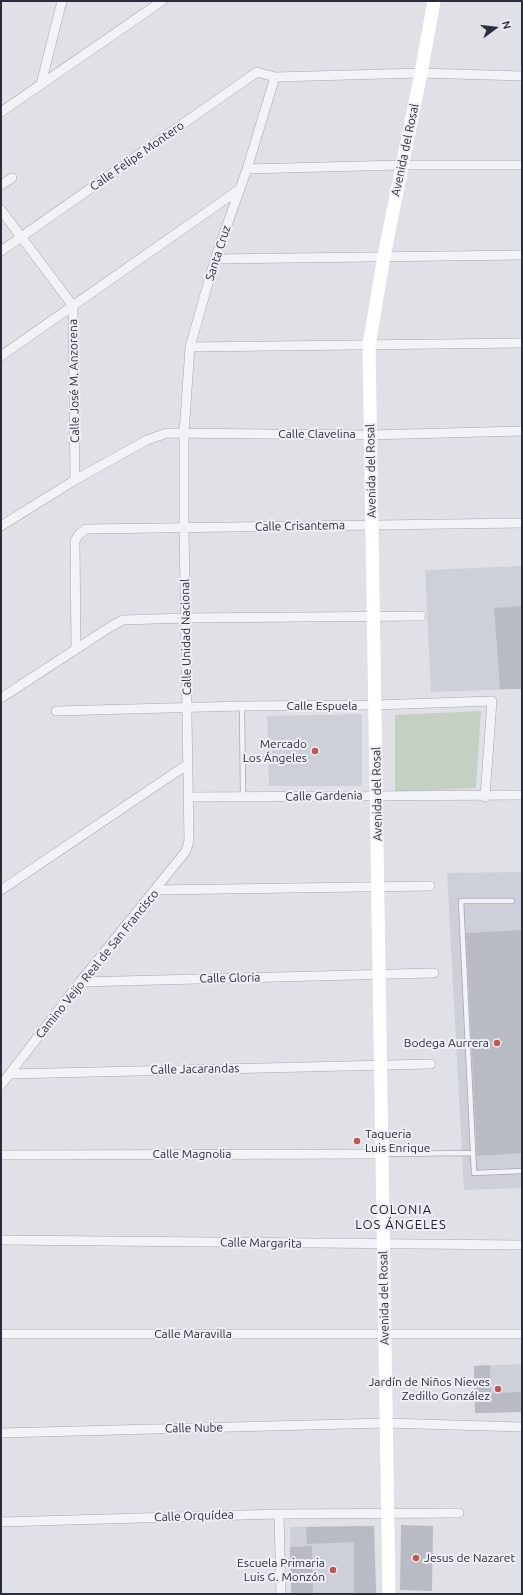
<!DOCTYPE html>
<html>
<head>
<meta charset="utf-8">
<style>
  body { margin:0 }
  #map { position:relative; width:523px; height:1595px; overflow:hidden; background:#e0e1e7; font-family:Ubuntu,sans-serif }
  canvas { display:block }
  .frame { position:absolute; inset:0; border:2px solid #2a2d3d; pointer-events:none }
  .north { position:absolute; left:475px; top:8px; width:40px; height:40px; -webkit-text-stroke:3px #eff0f5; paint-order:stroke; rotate:75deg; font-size:11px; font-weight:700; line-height:16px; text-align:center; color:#2a2d3d }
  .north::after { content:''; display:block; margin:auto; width:14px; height:18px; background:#2a2d3d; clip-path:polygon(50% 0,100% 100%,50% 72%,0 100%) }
</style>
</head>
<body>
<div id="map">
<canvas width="523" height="1595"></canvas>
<div class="frame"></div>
<div class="north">N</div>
</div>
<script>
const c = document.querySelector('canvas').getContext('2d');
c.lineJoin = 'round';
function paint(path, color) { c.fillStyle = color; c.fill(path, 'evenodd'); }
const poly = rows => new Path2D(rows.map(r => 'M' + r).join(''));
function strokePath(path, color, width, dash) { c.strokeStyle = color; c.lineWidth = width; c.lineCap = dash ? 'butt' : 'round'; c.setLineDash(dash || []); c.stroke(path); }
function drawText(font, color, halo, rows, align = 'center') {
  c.font = font + ' Ubuntu,sans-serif'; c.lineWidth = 4; c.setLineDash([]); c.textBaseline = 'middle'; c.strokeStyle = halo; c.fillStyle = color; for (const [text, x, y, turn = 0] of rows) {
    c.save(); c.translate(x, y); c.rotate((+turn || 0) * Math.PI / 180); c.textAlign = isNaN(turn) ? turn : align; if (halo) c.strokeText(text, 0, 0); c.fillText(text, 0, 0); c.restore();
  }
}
paint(poly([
  [522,566,522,689,431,692,425,570],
  [362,714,362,786,269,786,267,716],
  [522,872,522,1188,464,1190,447,873],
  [522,1364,522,1412,475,1413,474,1366],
  [374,1526,376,1594,291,1594,290,1527]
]), '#ced0d9');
paint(poly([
  [481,711,476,788,395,792,395,715]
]), '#c3d0c2');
paint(poly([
  [522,606,522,689,500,689,494,608],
  [522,930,522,1153,477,1156,466,933],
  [490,1365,491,1393,522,1392,522,1412,475,1413,474,1366],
  [401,1525,433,1526,432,1591,400,1590],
  [374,1526,376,1594,354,1594,354,1542,307,1544,306,1527],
  [312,1546,313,1594,291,1594,290,1547]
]), '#b8bac4');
const lane = poly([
  [242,706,243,797],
  [512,901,461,901,474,1173,522,1171],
  [384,1154,472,1153]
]);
const street = poly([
  [41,84,62,1],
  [1,112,162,1],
  [247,169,401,165,522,165],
  [1,185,12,178],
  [1,210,73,306,75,480],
  [1,251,257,72,275,77,421,73,522,76],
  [215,259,522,255],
  [190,347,522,343],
  [1,356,240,189],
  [1,526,75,480,147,440,167,433,370,435,522,431],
  [76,649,75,541,79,534,86,529,522,523],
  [1,698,110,627,123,620,186,618,421,616],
  [56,711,242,706,375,705,492,701,485,797],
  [188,797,522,795],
  [1,890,188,764],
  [156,890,430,886],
  [80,982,434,973],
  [10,1074,431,1064],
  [1,1085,80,982,186,851,189,841,184,528,184,433,190,347,215,259,247,169,275,77],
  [1,1155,383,1154],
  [1,1240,522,1245],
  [1,1334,522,1334],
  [1,1433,386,1423,522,1427],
  [279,1514,281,1594],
  [1,1522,279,1514,459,1513]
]);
strokePath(lane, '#a6a7b1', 6);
strokePath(street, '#a6a7b1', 10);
strokePath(lane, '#f2f3f6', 4.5);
strokePath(street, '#f2f3f6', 9);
strokePath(poly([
  [389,1594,369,345,384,256,421,73,434,1]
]), '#fff', 13);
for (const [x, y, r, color] of [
  [315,751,4,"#c05551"],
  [497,1043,4,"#c05551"],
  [357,1141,4,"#c05551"],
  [498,1389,4,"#c05551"],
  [416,1558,4,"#c05551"],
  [333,1570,4,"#c05551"]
]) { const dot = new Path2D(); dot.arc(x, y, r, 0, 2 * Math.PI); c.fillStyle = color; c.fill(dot); strokePath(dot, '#eff0f5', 1.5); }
drawText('12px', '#2a2d3d', '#eff0f5', [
  ["Avenida del Rosal",405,150,-78],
  ["Calle Felipe Montero",137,156,-35],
  ["Santa Cruz",218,253,-72],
  ["Calle José M. Anzorena",74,381,-91],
  ["Calle Clavelina",317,434],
  ["Avenida del Rosal",371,471,-91],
  ["Calle Crisantema",300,526,-1],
  ["Calle Unidad Nacional",186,637,-91],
  ["Calle Espuela",322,706],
  ["Avenida del Rosal",377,794,-91],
  ["Calle Gardenia",324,796,-1],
  ["Camino Veijo Real de San Francisco",97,964,-51],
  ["Calle Gloria",230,978,-1],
  ["Calle Jacarandas",195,1069,-1],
  ["Calle Magnolia",192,1154],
  ["Calle Margarita",261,1243,1],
  ["Avenida del Rosal",384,1298,-91],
  ["Calle Maravilla",193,1334],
  ["Calle Nube",194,1428,-1],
  ["Calle Orquídea",194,1516,-2]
]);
drawText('12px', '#2a2d3d', '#eff0f5', [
  ["Mercado",307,744],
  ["Los Ángeles",307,758],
  ["Bodega Aurrera",489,1043],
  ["Taqueria",365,1134,"left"],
  ["Luis Enrique",365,1148,"left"],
  ["Jardín de Niños Nieves",490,1382],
  ["Zedillo González",490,1396],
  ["Jesus de Nazaret",424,1558,"left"],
  ["Escuela Primaria",325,1563],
  ["Luis G. Monzón",325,1577]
], 'right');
c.letterSpacing = '1px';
drawText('13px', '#1c1f2e', '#eff0f5', [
  ["COLONIA",401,1210],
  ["LOS ÁNGELES",401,1225]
]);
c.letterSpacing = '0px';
</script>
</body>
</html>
